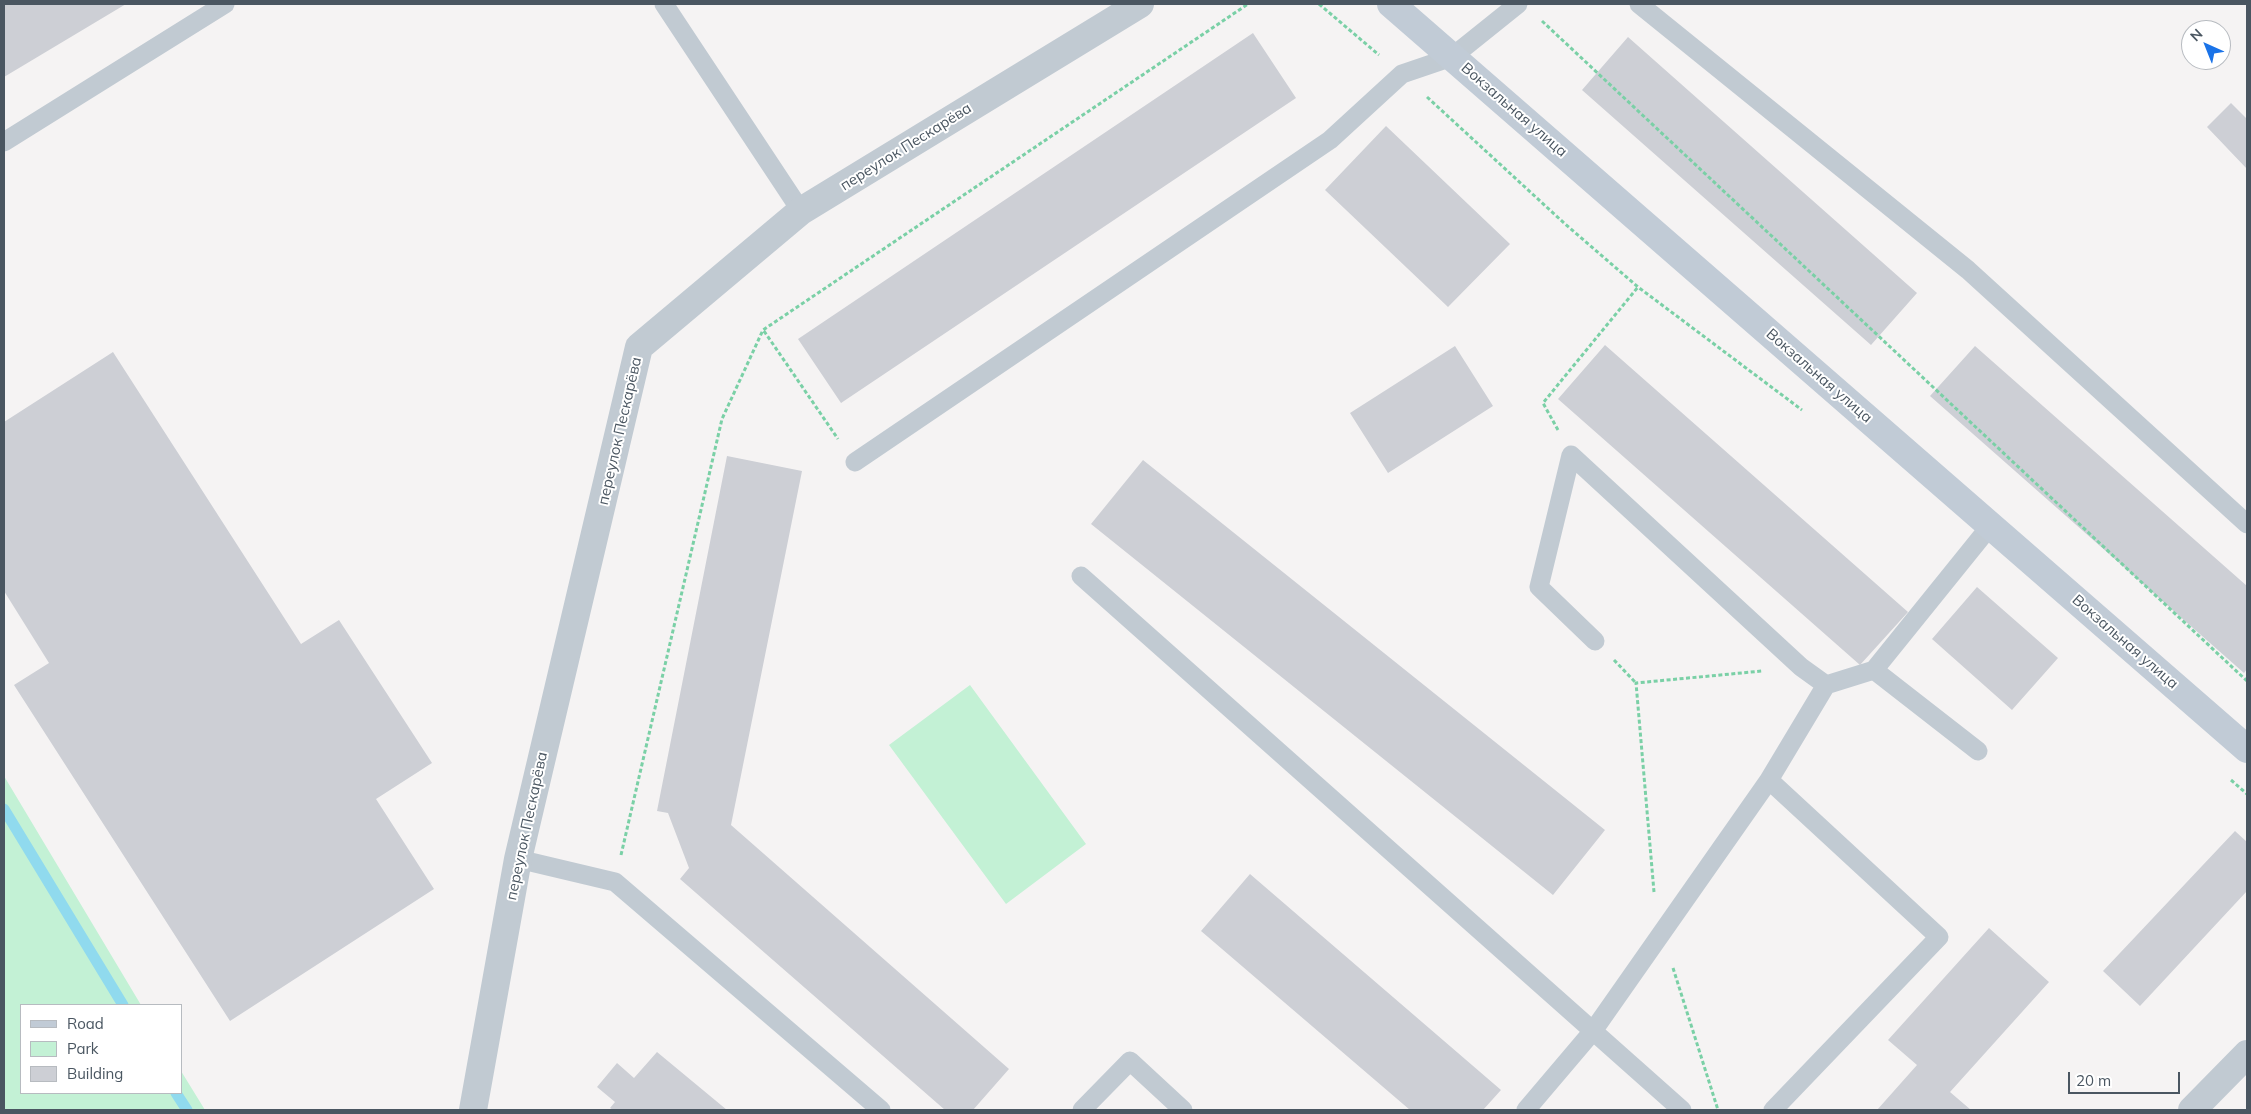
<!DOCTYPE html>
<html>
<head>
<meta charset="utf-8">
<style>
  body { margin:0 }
  #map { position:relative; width:2251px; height:1114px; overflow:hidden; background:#f5f3f3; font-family:Mulish,sans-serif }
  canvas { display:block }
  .frame { position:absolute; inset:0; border:5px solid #4a5661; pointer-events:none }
  .legend { position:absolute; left:20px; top:1004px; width:162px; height:90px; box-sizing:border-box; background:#fff; border:1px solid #b7bbc0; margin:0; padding:6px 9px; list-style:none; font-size:15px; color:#4a5661 }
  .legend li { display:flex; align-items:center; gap:10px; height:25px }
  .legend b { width:25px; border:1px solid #b7bbc0 }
  .north { position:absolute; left:2181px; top:20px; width:50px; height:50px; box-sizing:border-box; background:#fff; border:1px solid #b7bbc0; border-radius:50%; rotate:316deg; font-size:14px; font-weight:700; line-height:20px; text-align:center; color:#4a5661 }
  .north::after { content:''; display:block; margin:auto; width:18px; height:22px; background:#1a73e8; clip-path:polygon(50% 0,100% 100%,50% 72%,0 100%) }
  .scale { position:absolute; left:2068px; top:1072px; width:112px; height:22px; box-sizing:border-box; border:2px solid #4a5661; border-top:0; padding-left:6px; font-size:15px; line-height:18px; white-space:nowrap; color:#4a5661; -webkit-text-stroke:4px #fff; paint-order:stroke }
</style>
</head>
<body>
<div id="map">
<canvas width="2251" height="1114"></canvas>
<div class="frame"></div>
<ul class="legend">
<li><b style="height:6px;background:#c1cbd6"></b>Road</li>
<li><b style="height:14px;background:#c3f1d5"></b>Park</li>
<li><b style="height:14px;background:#cdcfd5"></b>Building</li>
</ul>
<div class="north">N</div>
<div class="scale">20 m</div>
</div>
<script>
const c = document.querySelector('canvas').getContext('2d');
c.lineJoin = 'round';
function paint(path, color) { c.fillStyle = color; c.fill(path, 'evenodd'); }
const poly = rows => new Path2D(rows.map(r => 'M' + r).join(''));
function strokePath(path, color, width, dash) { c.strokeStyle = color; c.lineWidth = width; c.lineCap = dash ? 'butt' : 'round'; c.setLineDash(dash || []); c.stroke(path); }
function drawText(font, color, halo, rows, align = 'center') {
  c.font = font + ' Mulish,sans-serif'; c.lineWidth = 4; c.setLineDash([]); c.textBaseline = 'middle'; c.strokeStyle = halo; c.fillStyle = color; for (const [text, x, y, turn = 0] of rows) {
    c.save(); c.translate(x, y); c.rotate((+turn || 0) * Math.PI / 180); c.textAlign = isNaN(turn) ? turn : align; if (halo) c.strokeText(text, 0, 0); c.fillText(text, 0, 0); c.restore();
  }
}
paint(poly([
  [970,685,1086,844,1006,904,889,745],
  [4,776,141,1005,21,1005,21,1093,181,1093,181,1071,205,1110,4,1110]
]), '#c3f1d5');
strokePath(poly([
  [4,809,123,1005],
  [176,1093,187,1110]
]), '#90daee', 11);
paint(poly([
  [4,4,126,4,4,77],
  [1253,33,1296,98,841,403,798,339],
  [1628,37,1917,293,1871,345,1582,90],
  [2231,103,2247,119,2247,169,2207,127],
  [1386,126,1510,244,1448,307,1325,190],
  [1605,345,1908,612,1860,665,1558,399],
  [1455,346,1493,406,1388,473,1350,413],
  [1975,346,2247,586,2247,669,2244,673,1930,396],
  [113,352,301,644,339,620,432,763,376,799,434,889,230,1021,14,685,49,663,4,591,4,422],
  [727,456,802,471,731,825,1009,1069,973,1110,945,1110,680,879,689,868,668,813,657,811],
  [1143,460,1605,830,1553,895,1091,524],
  [1977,587,2058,658,2012,710,1932,639],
  [2235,831,2247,842,2247,891,2140,1006,2103,971],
  [1250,874,1501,1090,1483,1110,1410,1110,1201,931],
  [1989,928,2049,982,1950,1092,1971,1110,1877,1110,1917,1065,1888,1040],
  [657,1052,727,1110,613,1110,610,1108,615,1102,597,1087,617,1063,634,1078]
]), '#cdcfd5');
strokePath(poly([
  [1319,4,1379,55],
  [1542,21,2247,681],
  [1427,97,1564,223,1638,287,1802,410],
  [764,331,838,439],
  [1558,430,1543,403,1638,287],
  [1614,660,1636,683],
  [2231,780,2247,794],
  [621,855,722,419,763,330,1248,4],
  [1654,892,1636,683,1762,671],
  [1673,968,1718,1110]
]), '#7ad0a6', 3, [4, 2.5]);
strokePath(poly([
  [664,4,801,211],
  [1639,4,1968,270,2247,524],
  [4,142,225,4],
  [855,462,1330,140,1402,74,1452,57,1518,4],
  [1081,576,1682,1110],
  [1595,641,1539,587,1571,455,1801,667,1826,685],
  [1874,670,1978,751],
  [518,859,615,882,881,1110],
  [1082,1110,1130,1061,1183,1110],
  [1526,1110,1593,1031,1769,780],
  [1773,1110,1939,937,1769,780,1826,685,1874,670,1991,525]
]), '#c1cad2', 19);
strokePath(poly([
  [473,1110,518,859,639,347,801,211,1140,4],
  [2192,1110,2247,1054]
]), '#c1cad2', 28);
strokePath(poly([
  [1391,4,2247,749]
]), '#c1cbd6', 28);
drawText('15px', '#4a5661', '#fff', [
  ["Вокзальная улица",1514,110,41],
  ["переулок Пескарёва",906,147,-32],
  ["Вокзальная улица",1819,376,41],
  ["переулок Пескарёва",620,431,-77],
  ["Вокзальная улица",2125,642,41],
  ["переулок Пескарёва",527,826,-78]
]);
</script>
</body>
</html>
